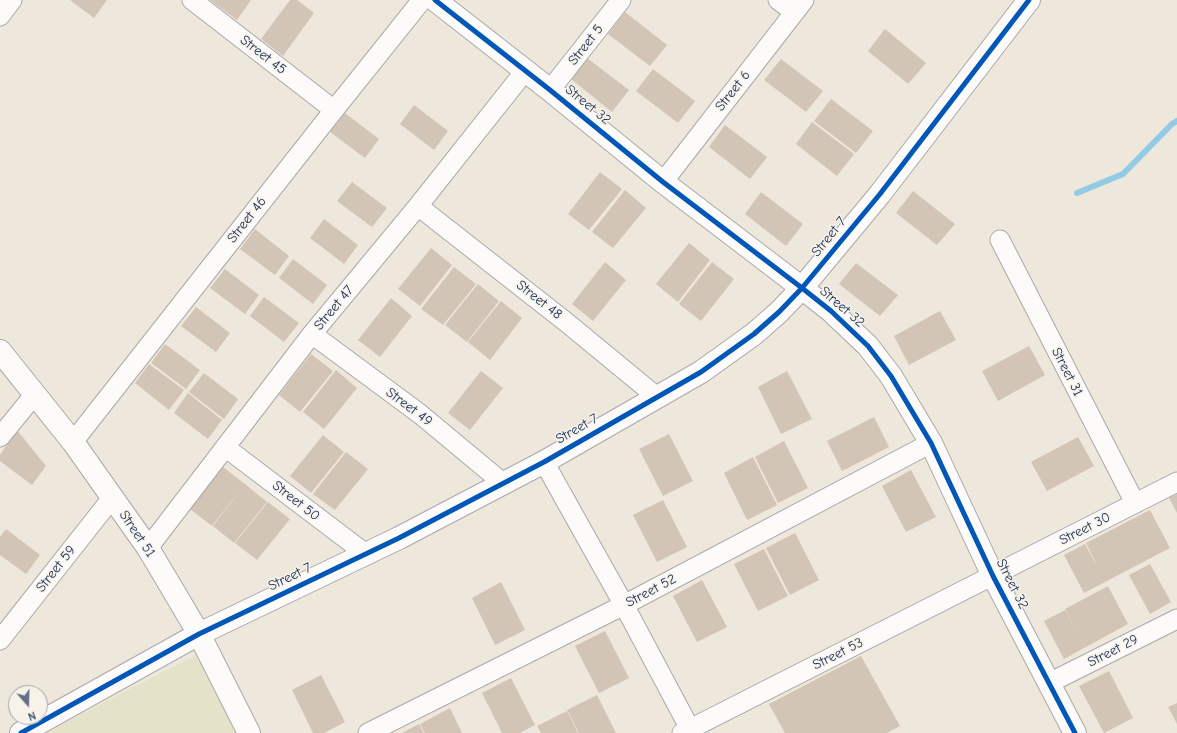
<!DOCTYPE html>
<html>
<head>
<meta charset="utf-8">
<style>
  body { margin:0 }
  #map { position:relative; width:1177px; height:733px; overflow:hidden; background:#eee7dc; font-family:"Comic Neue",sans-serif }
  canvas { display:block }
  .north { position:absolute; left:8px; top:685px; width:40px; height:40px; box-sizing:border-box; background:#f7f3e8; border:1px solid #9fa5b1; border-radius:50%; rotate:160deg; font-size:11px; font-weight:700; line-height:16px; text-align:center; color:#1b2f5e }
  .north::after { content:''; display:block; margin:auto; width:14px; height:18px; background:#656f8a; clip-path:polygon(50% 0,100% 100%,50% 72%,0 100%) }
</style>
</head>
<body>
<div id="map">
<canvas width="1177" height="733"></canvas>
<div class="north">N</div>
</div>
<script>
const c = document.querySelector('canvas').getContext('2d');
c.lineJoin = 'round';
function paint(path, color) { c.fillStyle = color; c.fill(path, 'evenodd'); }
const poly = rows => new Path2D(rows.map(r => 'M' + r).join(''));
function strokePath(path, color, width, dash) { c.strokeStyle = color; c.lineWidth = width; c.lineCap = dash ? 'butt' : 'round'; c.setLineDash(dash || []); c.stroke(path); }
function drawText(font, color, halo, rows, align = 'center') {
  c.font = font + ' "Comic Neue",sans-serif'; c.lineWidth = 3; c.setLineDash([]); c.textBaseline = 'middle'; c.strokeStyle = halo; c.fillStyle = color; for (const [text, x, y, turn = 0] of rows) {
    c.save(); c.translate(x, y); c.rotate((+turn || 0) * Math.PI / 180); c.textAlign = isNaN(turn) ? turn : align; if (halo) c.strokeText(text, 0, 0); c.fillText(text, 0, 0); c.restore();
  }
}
paint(poly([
  [196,655,236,733,45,733]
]), '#e5e2ca');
strokePath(poly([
  [1077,193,1123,174,1172,124,1177,121]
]), '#92cbe4', 6);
paint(poly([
  [70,0,107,0,94,18],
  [210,0,251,0,237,20],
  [290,0,297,0,314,13,283,56,261,39],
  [625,12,667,45,650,66,608,34],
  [885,29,926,63,908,84,868,51],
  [587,58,629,90,612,112,571,79],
  [781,59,823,91,806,112,764,80],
  [653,69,695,101,678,123,636,91],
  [831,99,873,131,856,153,814,121],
  [414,105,448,131,434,150,400,124],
  [345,113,379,139,365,158,330,132],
  [812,122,854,154,837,176,796,144],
  [725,125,767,157,750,179,709,147],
  [600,172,622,189,589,230,568,214],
  [352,182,387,208,372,227,337,201],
  [625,190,646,208,613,248,592,232],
  [913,191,955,224,937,245,896,213],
  [761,192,803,224,786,246,745,214],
  [324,219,358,245,344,264,310,238],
  [255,229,289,256,275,275,240,249],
  [689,243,710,260,678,302,656,284],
  [431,248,452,265,420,306,398,289],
  [293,259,327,285,313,304,279,278],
  [605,262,626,280,593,321,572,304],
  [712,262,734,279,701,321,679,304],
  [856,263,898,295,880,316,839,284],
  [454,267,476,284,443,325,421,309],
  [225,269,259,295,245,314,210,288],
  [478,284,499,301,467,342,445,325],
  [264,297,299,323,284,342,250,316],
  [391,298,412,316,380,357,358,340],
  [501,301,522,318,490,360,468,342],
  [196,307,230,333,216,352,181,326],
  [940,311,956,340,909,365,894,336],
  [165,344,200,370,186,389,151,363],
  [1029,346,1045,375,998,401,982,371],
  [311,354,333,371,300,412,279,395],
  [149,364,184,390,169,410,135,383],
  [336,370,357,388,324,429,303,412],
  [481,371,503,388,470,430,448,413],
  [787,371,812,419,781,434,758,387],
  [204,373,238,399,224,419,189,392],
  [188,393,222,420,208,439,174,413],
  [874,417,889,447,842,471,827,441],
  [17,430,46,466,32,485,0,461,0,455],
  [669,434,693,481,663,496,639,449],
  [323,435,344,452,311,493,290,476],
  [1078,437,1094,466,1047,491,1031,462],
  [784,441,808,488,778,503,755,457],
  [346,452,368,469,335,510,313,494],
  [753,457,777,505,747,520,724,473],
  [223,467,245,484,212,526,190,509],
  [911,470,936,517,906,532,882,486],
  [245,484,267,502,234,543,213,526],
  [1177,494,1177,513,1169,498],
  [663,500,687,547,657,562,633,515],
  [268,502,290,519,257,560,235,543],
  [1150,510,1170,548,1084,593,1064,555,1085,544,1098,568,1086,543],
  [6,529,40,555,26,574,0,555,0,537],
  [795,533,819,580,790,595,766,548],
  [764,549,788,596,758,611,734,564],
  [1150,564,1171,602,1150,614,1129,575],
  [702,580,727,627,697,642,673,596],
  [501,582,525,630,495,645,472,598],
  [1108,586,1128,624,1064,659,1044,621,1065,610,1078,634,1065,609],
  [605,631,629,678,599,693,575,646],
  [861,656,900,726,887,733,785,733,769,704],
  [1109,671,1133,718,1104,733,1079,686],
  [321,675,345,722,324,733,313,733,292,690],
  [511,678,535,725,520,733,502,733,482,693],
  [597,695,616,733,579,733,567,710],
  [1177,703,1177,724,1168,707],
  [450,708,462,733,425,733,420,724],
  [567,711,578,733,541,733,537,726],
  [419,724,424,733,402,733]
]), '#d2c5b6');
const minor = poly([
  [192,0,334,110],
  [778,0,794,12],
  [0,16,12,0],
  [550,90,621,0],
  [663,182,804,0],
  [418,206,566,322,657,397],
  [1000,240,1135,503],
  [312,334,420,414,503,483],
  [0,437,35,394],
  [73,442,334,110,422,0],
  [225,447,366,554],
  [544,462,624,605,690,729],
  [148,548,312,334,418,206,525,71],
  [0,640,112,498],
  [1049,683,1177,619],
  [368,733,624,605,931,443],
  [682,733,1177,482]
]);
const tertiary = poly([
  [435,0,550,90,663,182,802,288,831,311,868,346,891,376,931,443,993,576,1075,733],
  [0,351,73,442,148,548,199,634,249,733],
  [21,733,199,634,399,538,544,462,701,372,754,334,779,312,802,288,880,194,1029,0]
]);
strokePath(minor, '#aaa8a8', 21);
strokePath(tertiary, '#aaa8a8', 24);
strokePath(minor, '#fcfbfa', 19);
strokePath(tertiary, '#fcfbfa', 22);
strokePath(poly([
  [435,0,550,90,663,182,802,288,831,311,868,346,891,376,931,443,993,576,1075,733],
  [21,733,199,634,399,538,544,462,701,372,754,334,779,312,802,288,880,194,1029,0]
]), '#0057b8', 5);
drawText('14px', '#1b2f5e', '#f7f3e8', [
  ["Street 5",586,45,-52],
  ["Street 45",263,55,38],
  ["Street 6",733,91,-52],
  ["Street 32",588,105,39],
  ["Street 46",247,220,-52],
  ["Street 7",829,237,-51],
  ["Street 48",539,300,38],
  ["Street 32",842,307,41],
  ["Street 47",334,308,-50],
  ["Street 31",1067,372,63],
  ["Street 49",409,407,37],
  ["Street 7",577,429,-30],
  ["Street 50",296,501,38],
  ["Street 30",1085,529,-27],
  ["Street 51",137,534,56],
  ["Street 59",56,569,-52],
  ["Street 7",290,577,-26],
  ["Street 32",1012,584,63],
  ["Street 52",651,591,-28],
  ["Street 29",1113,651,-27],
  ["Street 53",838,654,-27]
]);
</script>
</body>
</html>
